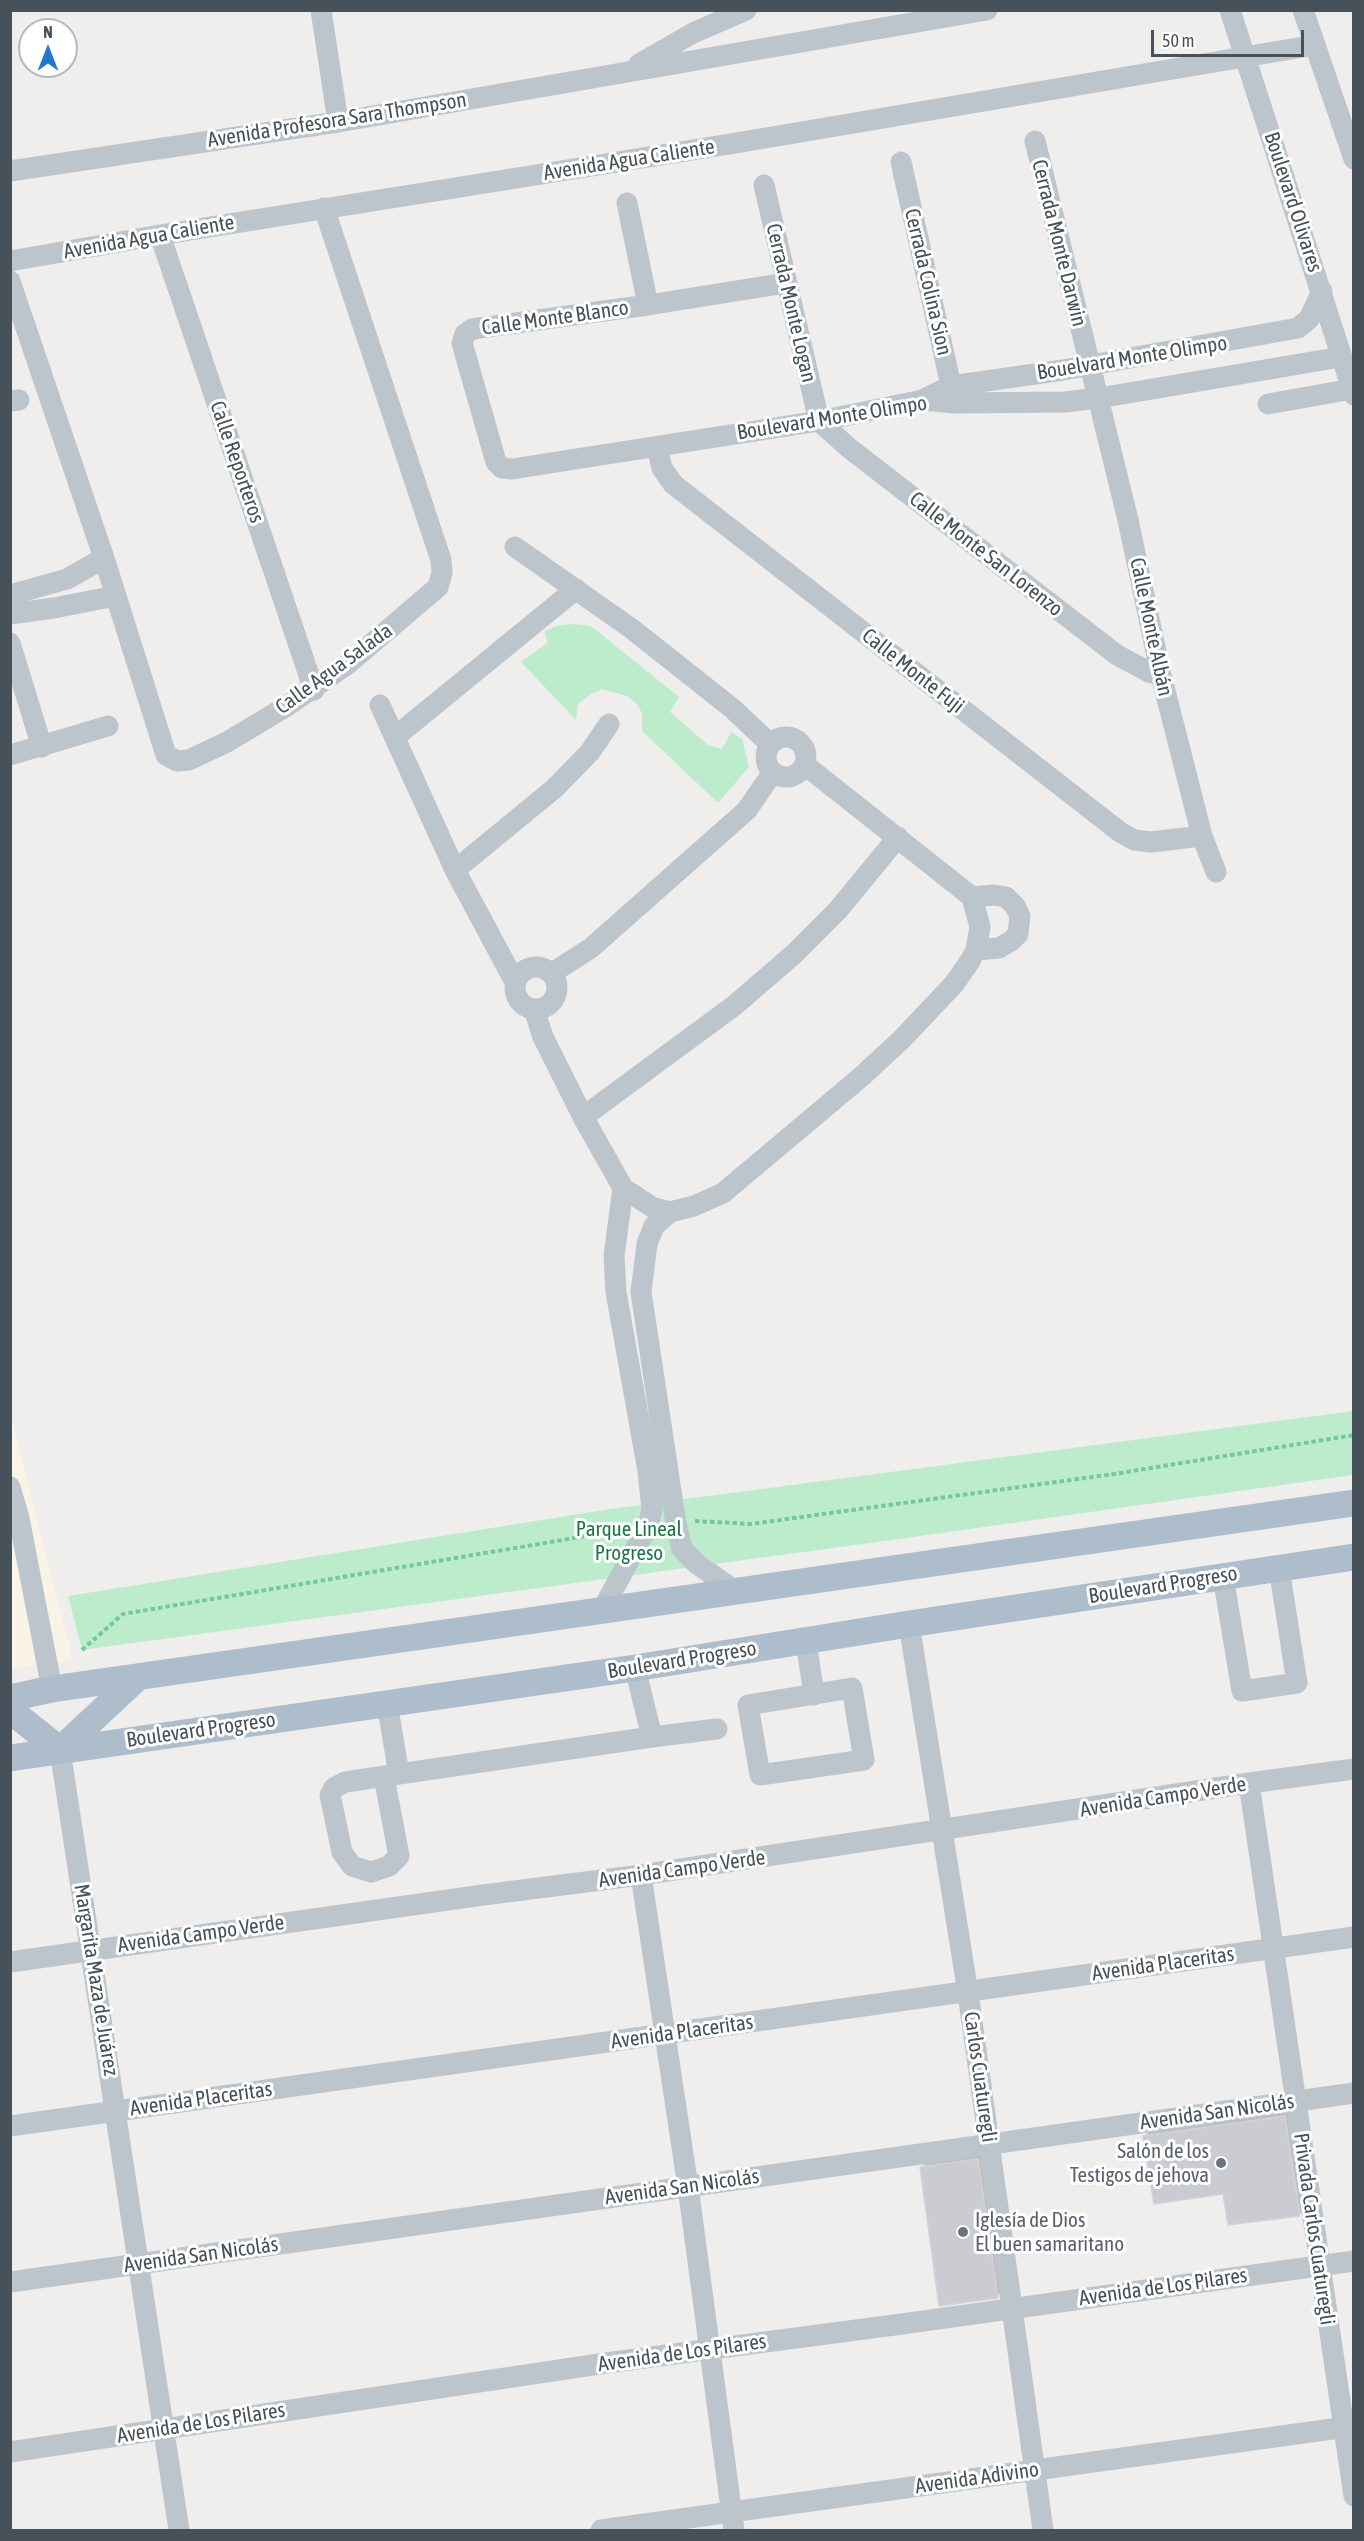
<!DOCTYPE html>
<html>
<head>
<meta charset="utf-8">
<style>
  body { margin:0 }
  #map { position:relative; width:1364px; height:2541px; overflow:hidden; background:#f0eded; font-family:"Asap Condensed",sans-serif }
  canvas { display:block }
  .frame { position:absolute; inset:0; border:12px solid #465159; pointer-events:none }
  .north { position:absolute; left:18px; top:18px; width:60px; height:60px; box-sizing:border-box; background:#fff; border:2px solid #b5b9bd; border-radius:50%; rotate:0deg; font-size:16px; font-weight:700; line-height:24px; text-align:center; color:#465159 }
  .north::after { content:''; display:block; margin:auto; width:21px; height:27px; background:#2376d4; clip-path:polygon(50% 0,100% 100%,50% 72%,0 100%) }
  .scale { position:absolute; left:1151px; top:30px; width:153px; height:27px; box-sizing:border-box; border:3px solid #465159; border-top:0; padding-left:8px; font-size:18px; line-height:21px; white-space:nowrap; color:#465159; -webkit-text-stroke:4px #fff; paint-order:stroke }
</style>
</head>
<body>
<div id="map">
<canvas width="1364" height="2541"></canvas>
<div class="frame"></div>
<div class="north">N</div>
<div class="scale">50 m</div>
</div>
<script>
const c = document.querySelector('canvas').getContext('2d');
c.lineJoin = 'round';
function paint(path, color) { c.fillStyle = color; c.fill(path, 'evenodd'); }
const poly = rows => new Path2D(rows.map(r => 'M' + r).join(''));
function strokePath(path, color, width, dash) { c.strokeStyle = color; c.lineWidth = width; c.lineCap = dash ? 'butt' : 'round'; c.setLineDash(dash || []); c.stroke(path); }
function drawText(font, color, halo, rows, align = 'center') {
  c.font = font + ' "Asap Condensed",sans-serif'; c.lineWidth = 6; c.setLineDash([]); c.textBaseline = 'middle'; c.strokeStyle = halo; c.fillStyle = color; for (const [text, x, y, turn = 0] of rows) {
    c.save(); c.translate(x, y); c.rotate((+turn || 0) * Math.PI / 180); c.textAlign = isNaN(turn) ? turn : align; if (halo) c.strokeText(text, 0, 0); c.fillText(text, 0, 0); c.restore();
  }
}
paint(poly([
  [10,1413,73,1660,11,1669,10,1669]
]), '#faf4e6');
paint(poly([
  [573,624,591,626,679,697,670,712,708,745,722,749,731,732,742,739,749,767,718,803,642,731,642,713,636,703,627,696,602,689,591,694,578,704,576,720,521,662,547,643,545,631,556,626],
  [1353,1411,1353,1475,899,1539,82,1650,68,1596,610,1509]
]), '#bdeccd');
paint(poly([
  [1302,2099,1317,2197,1299,2215,1225,2192,1145,2136,1162,2118],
  [995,2142,1015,2279,997,2296,922,2167,939,2150]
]), '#0003');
const building = poly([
  [1285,2116,1300,2216,1228,2225,1223,2194,1154,2204,1143,2136,1285,2116],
  [978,2159,998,2298,939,2306,920,2167,978,2159]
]);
paint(building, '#caccd2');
strokePath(building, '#d1d3d8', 1.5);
strokePath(poly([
  [695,1521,751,1524,1114,1474,1354,1435],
  [82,1650,123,1614,622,1530]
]), '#77c79d', 4, [4.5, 3]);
strokePath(poly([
  [321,10,338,122],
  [1230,10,1354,395],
  [1303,10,1354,159],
  [639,64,693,33,746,10],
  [1035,141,1128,520,1161,675,1202,836,1216,872],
  [901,162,954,399],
  [10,171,338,122,987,10],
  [764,185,819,421,849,448,1117,655,1149,672,1161,675],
  [627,203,648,305],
  [160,235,314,690],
  [10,261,160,235,736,143,1315,45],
  [10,281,104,558,166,755,177,761,189,760,227,742,287,706,349,663,438,587,442,573,441,560,324,208],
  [786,283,648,305,472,329,465,334,462,343,496,462,502,468,512,469,819,421,923,400,955,403,1065,402,1099,398,1341,357],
  [924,399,951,386,1063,370,1298,328,1309,319,1322,291],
  [10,401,19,400],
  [1268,404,1352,389],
  [657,447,662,468,673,484,1120,832,1134,840,1151,842,1202,836],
  [515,547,632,629,733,709,770,744],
  [10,595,67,579,104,558],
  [10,614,54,608,115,596],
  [10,643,42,747],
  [380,705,455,870,515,982],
  '766 757a20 20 0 1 1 40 0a20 20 0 1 1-40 0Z',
  [395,737,576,589],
  [10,755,108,726],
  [455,870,555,788,590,752,609,724],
  [972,897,994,895,1006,897,1015,906,1020,916,1018,934,1011,941,999,948,976,950],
  '515 988a21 21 0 1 1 42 0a21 21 0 1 1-42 0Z',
  [552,973,591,948,747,810,773,772],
  [534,1009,543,1037,583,1117,623,1188,652,1207,670,1212],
  [583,1117,735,1005,794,954,838,910,898,837],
  [10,1487,19,1518,52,1689],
  [1223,1576,1242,1691,1297,1683,1279,1568],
  [737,1592,697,1564,682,1549,676,1524,641,1292,647,1244,654,1226,670,1212,694,1206,723,1193,861,1077,902,1039,954,984,970,961,976,950,980,927,972,897,805,765],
  [601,1612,648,1526,652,1509,648,1471,616,1292,614,1256,623,1188],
  [909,1624,968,1993,1043,2530],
  [806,1641,814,1695],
  [852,1688,864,1760,760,1775,748,1705,852,1688],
  [387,1703,399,1774,652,1737,635,1668],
  [652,1737,717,1729],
  [60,1750,179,2530],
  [384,1777,399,1856,389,1866,371,1872,352,1866,342,1852,330,1795,334,1788,345,1782,399,1774],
  [1249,1783,1354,2496],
  [641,1875,688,2187,734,2530],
  [10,1962,483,1895,641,1875,1249,1783,1354,1769],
  [10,2126,1354,1937],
  [10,2282,1354,2093],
  [10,2452,606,2363,902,2324,1354,2261],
  [601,2530,1354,2426]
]), '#bcc5cc', 21);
strokePath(poly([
  [10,1698,52,1689,1354,1503],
  [10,1710,60,1750,136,1679],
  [10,1758,635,1668,909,1624,1354,1557]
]), '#aebdcb', 27);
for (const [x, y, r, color] of [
  [1221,2163,6,"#6b7280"],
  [963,2232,6,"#6b7280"]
]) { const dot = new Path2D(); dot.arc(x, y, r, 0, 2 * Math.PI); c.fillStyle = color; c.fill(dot); strokePath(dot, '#fff', 2); }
drawText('21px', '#465159', '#fff', [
  ["Avenida Profesora Sara Thompson",337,120,-9],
  ["Avenida Agua Caliente",629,160,-9],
  ["Boulevard Olivares",1293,202,72],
  ["Avenida Agua Caliente",149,237,-10],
  ["Cerrada Monte Darwin",1059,243,76],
  ["Cerrada Colina Sion",928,282,77],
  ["Cerrada Monte Logan",791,303,77],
  ["Calle Monte Blanco",555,318,-8],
  ["Bouelvard Monte Olimpo",1132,358,-9],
  ["Boulevard Monte Olimpo",832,418,-9],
  ["Calle Reporteros",237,462,71],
  ["Calle Monte San Lorenzo",986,554,38],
  ["Calle Monte Albán",1151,627,78],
  ["Calle Agua Salada",334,669,-36],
  ["Calle Monte Fuji",913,671,38],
  ["Boulevard Progreso",1163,1585,-9],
  ["Boulevard Progreso",682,1660,-9],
  ["Boulevard Progreso",201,1730,-8],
  ["Avenida Campo Verde",1163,1797,-9],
  ["Avenida Campo Verde",682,1869,-8],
  ["Avenida Campo Verde",201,1934,-8],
  ["Avenida Placeritas",1163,1964,-8],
  ["Margarita Maza de Juárez",96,1980,81],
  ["Avenida Placeritas",682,2032,-8],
  ["Carlos Cuaturegli",980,2077,82],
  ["Avenida Placeritas",201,2099,-8],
  ["Avenida San Nicolás",1217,2112,-8],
  ["Avenida San Nicolás",682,2187,-8],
  ["Privada Carlos Cuaturegli",1314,2229,82],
  ["Avenida San Nicolás",201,2255,-8],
  ["Avenida de Los Pilares",1163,2287,-8],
  ["Avenida de Los Pilares",682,2353,-8],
  ["Avenida de Los Pilares",201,2423,-9],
  ["Avenida Adivino",977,2478,-8]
]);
drawText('21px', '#1c7646', '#fff', [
  ["Parque Lineal",629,1529],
  ["Progreso",629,1553]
]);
drawText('21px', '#5b616d', '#fff', [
  ["Salón de los",1209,2151],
  ["Testigos de jehova",1209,2175],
  ["Iglesía de Dios",975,2220,"left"],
  ["El buen samaritano",975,2244,"left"]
], 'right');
</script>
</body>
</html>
